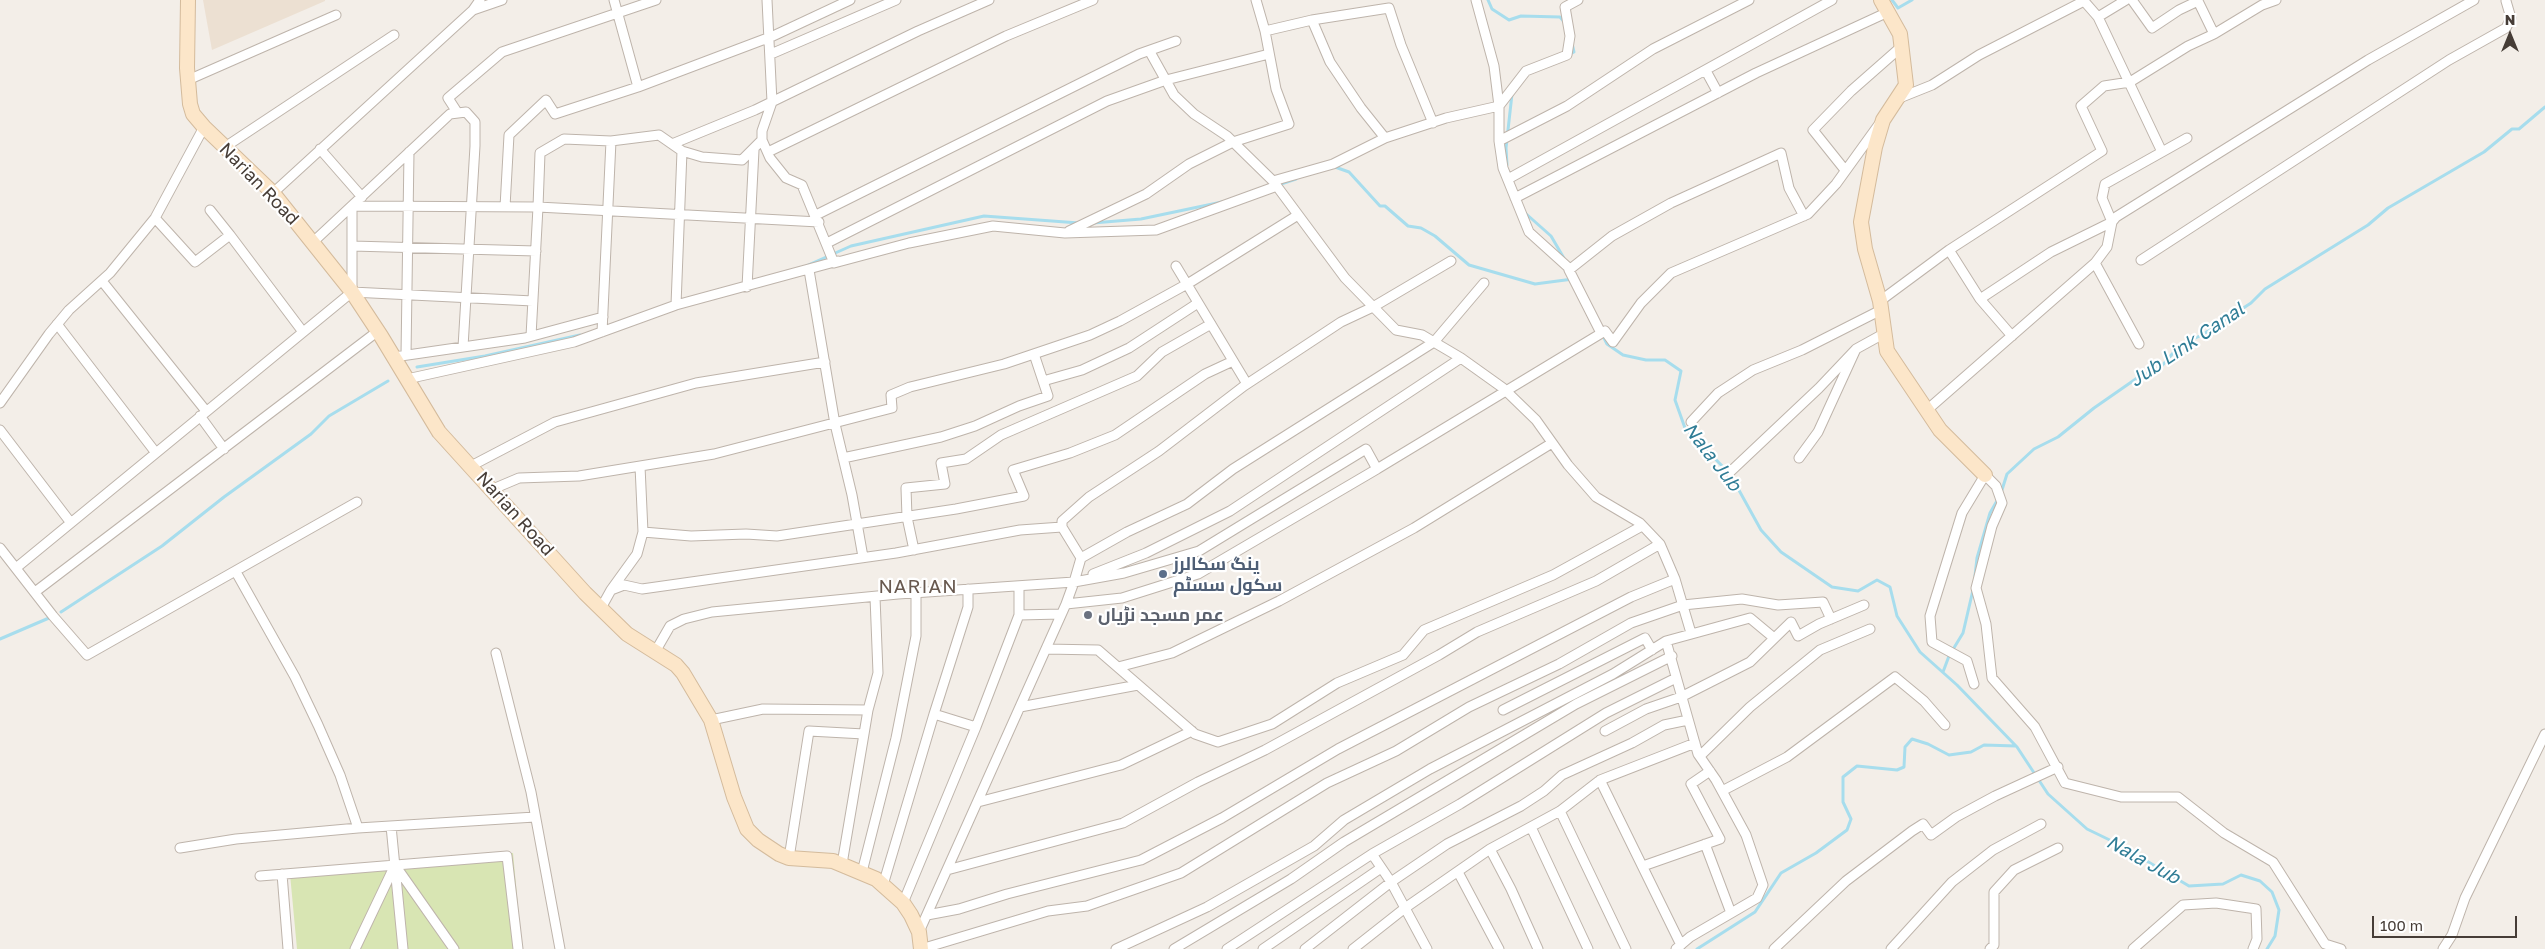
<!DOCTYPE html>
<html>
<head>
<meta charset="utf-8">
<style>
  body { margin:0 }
  #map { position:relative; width:2545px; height:949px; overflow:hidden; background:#f3eee8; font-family:"Golos Text",sans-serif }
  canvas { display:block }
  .north { position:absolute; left:2485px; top:10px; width:50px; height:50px; -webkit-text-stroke:4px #fff; paint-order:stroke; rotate:0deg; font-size:14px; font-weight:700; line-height:20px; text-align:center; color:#463d37 }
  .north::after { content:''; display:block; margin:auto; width:18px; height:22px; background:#463d37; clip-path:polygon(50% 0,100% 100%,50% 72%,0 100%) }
  .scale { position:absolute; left:2372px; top:916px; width:145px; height:22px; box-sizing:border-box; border:2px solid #463d37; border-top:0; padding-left:6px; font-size:15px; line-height:18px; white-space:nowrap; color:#463d37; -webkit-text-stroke:4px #fff; paint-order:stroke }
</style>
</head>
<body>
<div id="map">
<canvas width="2545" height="949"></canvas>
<div class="north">N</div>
<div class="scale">100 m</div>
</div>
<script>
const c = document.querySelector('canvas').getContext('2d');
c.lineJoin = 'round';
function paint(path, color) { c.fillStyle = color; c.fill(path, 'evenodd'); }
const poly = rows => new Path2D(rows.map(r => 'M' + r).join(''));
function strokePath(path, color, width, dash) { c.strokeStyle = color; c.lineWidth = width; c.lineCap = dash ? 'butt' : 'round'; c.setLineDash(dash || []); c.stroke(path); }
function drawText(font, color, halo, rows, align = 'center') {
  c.font = font + ' "Golos Text",Cairo,sans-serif'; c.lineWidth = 4.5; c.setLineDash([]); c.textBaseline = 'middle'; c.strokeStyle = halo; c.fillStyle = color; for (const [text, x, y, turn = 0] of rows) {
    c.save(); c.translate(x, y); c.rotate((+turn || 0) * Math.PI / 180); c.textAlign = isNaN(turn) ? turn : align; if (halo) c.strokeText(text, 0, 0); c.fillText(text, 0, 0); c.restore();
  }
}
paint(poly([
  [203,0,325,0,325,1,212,50]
]), '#ece0d2');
paint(poly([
  [513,853,522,949,297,949,290,874]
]), '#d8e5b3');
strokePath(poly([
  [1488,0,1492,9,1509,20,1521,16,1560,17,1565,23],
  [1892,0,1898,8,1912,0],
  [1568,55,1574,52,1572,43],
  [1507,165,1506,148,1512,94],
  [1335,167,1349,172,1380,206,1385,206,1408,226,1421,228,1435,236,1469,265,1535,284,1573,279],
  [1278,185,1296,179],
  [1524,212,1551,236,1565,260],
  [1093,223,1141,219,1222,202],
  [806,266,851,246,984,216,1079,223],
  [1602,334,1607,344,1623,355,1646,360,1665,360,1681,371,1675,400,1685,428,1730,474,1761,530,1781,552,1832,587,1858,591,1877,580,1890,587,1897,616,1920,652,1957,685,2017,747,2048,794,2087,829,2118,844,2189,886,2223,884,2241,875,2260,881,2272,892,2279,910,2275,936,2267,949],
  [417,367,485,356,580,335],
  [2001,493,2007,474,2034,449,2058,437,2094,408,2140,376,2160,368,2180,345,2202,335,2251,303,2265,289,2368,225,2388,208,2484,152,2512,129,2519,129,2545,107],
  [1975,576,1977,558,1990,513,1998,499],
  [61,612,162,546,224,497,311,434,329,416,388,381],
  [0,639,49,618],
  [1943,672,1949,656,1963,633,1973,590],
  [1697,949,1755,912,1781,873,1816,853,1847,830,1851,819,1843,802,1843,777,1857,766,1897,770,1904,767,1905,747,1912,739,1928,744,1949,755,1971,752,1984,745,2016,746]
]), '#a7dded', 3);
const street = poly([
  [614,0,638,87],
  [767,0,772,102,762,131,762,140,770,158,786,178,802,185,834,263,909,243,993,226,1065,233,1156,230,1277,186],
  [2132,0,2152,28,2179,10,2198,1,2214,34,2262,5,2276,0],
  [473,10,502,0],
  [2098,17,2162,152],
  [1312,20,1389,8,1401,45,1433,123],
  [1265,31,1312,20,1330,62,1361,108,1385,138,1446,118,1499,106,1494,66,1476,0],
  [1150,52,1174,95,1194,114,1227,136,1273,181,1345,278,1396,330,1422,335,1461,358,1503,388,1536,420,1568,465,1596,497,1640,523,1660,544,1675,579,1691,633],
  [771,54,896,0],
  [1706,71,1718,93],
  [188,80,336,15],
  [1897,99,1932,85,1979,55,2084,1,2098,17,2126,0],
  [457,112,448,98,502,52,656,0],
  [1499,141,1567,106,1653,49,1749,0],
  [672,144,755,110,918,31,989,0],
  [225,147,394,35],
  [320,149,362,197],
  [768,152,1006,36,1093,0],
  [1845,170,1813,130,1851,91,1901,47],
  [1508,179,1832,0],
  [1273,181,1333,164,1385,138],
  [273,193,473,10,480,0],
  [1515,198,1756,73,1888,12],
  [505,207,509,135,546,100,555,114,638,87,773,36,850,0],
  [210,210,230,235],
  [816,215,1139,54,1176,41],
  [155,218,195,262,230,235,303,332],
  [1069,231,1146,194,1189,164,1233,142,1289,124,1276,89,1265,31,1256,0],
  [312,243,450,114,466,112,475,122,475,146,463,347],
  [827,243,1107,101,1166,80,1269,54],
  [352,246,352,291],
  [1949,250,2102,151,2081,106,2104,86,2130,82,2188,46,2214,34],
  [536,251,352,246,352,206,538,207,540,153,564,139,611,141,659,135,682,151,702,157,742,160,762,140],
  [2141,260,2449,60,2506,28,2511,18,2506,1],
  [2095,263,2139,344],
  [1176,266,1247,384],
  [1570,269,1529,232,1503,168,1499,141,1499,106,1526,71,1567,55,1570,36,1565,7,1578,0],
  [809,270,835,424,852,495,863,557],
  [102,281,206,411],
  [747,287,754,150],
  [1980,299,2051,252,2112,222,2102,198,2105,184,2187,138],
  [1880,301,1949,250,1980,299,2012,336],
  [676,305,682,151],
  [57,324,156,453],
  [602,332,611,141],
  [1601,333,1569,270,1612,236,1671,203,1781,153,1789,188,1804,216],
  [531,336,538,207,819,222],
  [406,355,409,152],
  [394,357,525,338,603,317],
  [407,379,574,342,676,305,838,261],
  [1043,381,1082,370,1129,348,1198,303],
  [0,403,49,334,69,310,110,273,155,218,204,127],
  [1927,410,2095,263,2107,247,2112,222,2116,217,2368,60,2474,0],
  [200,416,224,449],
  [1691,422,1718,393,1753,370,1802,350,1881,310],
  [0,430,71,523],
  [843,458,941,437,975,426,1019,406,1048,396,1034,354],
  [1799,458,1818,432,1856,349,1885,333],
  [471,466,555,422,696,383,825,362],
  [1377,469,1605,331,1613,342,1641,303,1671,273,1808,214,1836,184,1880,123],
  [1730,472,1819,388,1856,349],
  [493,489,519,478,579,476,714,454,892,408,891,395,910,387,1004,364,1090,335,1120,321,1189,283,1298,215],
  [643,532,691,536,746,534,777,536,956,509,1024,496,1013,470,1070,453,1115,435,1205,374,1233,361],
  [0,548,53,616,87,655,357,502],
  [914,550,907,517,906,488,945,484,941,463,966,459,1001,435,1137,376,1162,352,1211,324],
  [1081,558,1127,532,1187,504,1233,469,1434,342,1484,283],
  [16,568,352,292,533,301],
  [236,572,295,677,318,725,340,775,358,828],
  [1093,574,1146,553,1230,511,1461,358],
  [1019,586,1019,615],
  [611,590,637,554,643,532,640,466],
  [35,592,378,331],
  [601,608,611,590,624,585,642,589,896,553,1020,530,1062,527],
  [1666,641,1698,754,1716,780,1746,835,1763,885,1757,898,1690,937,1676,949],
  [1046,649,1098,650,1195,734,1218,742,1272,724,1337,683,1403,655,1424,630,1553,575,1642,526],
  [655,652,670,626,684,619,712,612,898,594,1074,582,1124,573,1199,551,1366,449,1377,469,1198,574,1122,598,1066,604],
  [496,653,531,792,560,949],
  [1118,667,1172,653,1279,601,1414,528,1552,443],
  [1974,684,1967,661,1932,642,1930,616,1962,513,1985,475,1996,486,2002,503,1992,526,1976,588,1986,624,1992,678,2035,727,2065,783,2121,797,2178,797,2224,833,2273,862,2325,944,2341,949],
  [1020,707,1138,685],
  [868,710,878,673,875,597],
  [1503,710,1645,638,1652,650],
  [934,714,968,607,968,589],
  [711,720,763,709,868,710,864,734],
  [976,727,1019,615,1061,614],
  [1605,731,1646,709,1681,697,1750,662,1791,622,1798,636,1819,624,1864,605],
  [1700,756,1750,707,1820,650,1870,629],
  [1600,780,1681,945],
  [1722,791,1787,757,1895,677,1924,701,1945,725],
  [978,802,1121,765,1192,731],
  [1560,811,1626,949],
  [391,826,403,949],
  [1531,827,1588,949],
  [1705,844,1731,913],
  [180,848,236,839,358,828,535,817],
  [1490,849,1511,889,1538,949],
  [1372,854,1391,882,1427,949],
  [789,858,809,731,864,734,842,864],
  [395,865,454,949],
  [1643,866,1720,839,1691,784,1710,771],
  [947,870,1123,823,1198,782,1265,750,1439,655,1477,632,1596,581,1660,544],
  [862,872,896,738,916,636,916,593],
  [1458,872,1499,949],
  [282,874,288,949],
  [260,876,507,856,518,949],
  [883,885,934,714,976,727,903,903],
  [927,915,959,909,1007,894,1141,860,1222,818,1338,749,1631,597,1675,579],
  [919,932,1066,604,1074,582,1081,558,1062,527,1062,521,1089,497,1159,451,1244,386,1341,322,1373,307,1451,261],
  [355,949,395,865],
  [921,949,1048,911,1087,906,1181,873,1327,783,1396,751,1469,707,1559,664,1631,623,1683,605,1742,599,1778,605,1823,602,1831,619],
  [1116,949,1207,907,1314,846,1344,820,1430,769,1613,674,1666,641,1750,618,1774,638],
  [1174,949,1291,879,1344,842,1576,704,1672,656],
  [1227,949,1372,854,1460,804,1606,713,1676,678],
  [1263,949,1381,868],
  [1305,949,1391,882,1447,844,1521,806,1544,791,1562,775,1632,743,1664,725,1688,720],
  [1353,949,1405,908,1490,849,1560,811,1600,780,1695,743],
  [1774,949,1846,881,1912,831,1923,824,1931,835,1956,817,1995,796,2058,767],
  [1891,949,1952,882,1993,850,2041,824],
  [1990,949,1994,945,1994,892,2014,870,2058,848],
  [2133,949,2183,905,2216,903,2256,909,2257,939,2253,949],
  [2443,949,2452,935,2465,898,2545,734]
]);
const secondary = poly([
  [188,0,187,68,190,104,193,114,204,127,273,193,352,292,381,336,439,432,585,593,627,634,676,665,683,673,711,720,734,797,747,829,758,840,779,854,789,858,833,861,876,879,903,903,911,915,919,932,921,949],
  [1881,0,1900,34,1906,85,1883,120,1875,147,1861,222,1865,249,1880,301,1887,351,1940,430,1985,475]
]);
strokePath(street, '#beb4ab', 11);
strokePath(secondary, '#d4bb9c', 16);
strokePath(street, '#fff', 9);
strokePath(secondary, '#fce6c9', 14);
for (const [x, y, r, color] of [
  [1163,574,5,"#5c6f8a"],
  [1088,615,5,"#6b7280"]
]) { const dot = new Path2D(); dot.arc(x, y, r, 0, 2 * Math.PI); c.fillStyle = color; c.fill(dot); strokePath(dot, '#fff', 2); }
drawText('18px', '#463d37', '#fff', [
  ["Narian Road",259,184,46],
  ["Narian Road",515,514,48]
]);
drawText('bold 18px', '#4e5e75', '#fff', [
  ["ینگ سکالرز",1173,564],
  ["سکول سسٹم",1173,585]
], 'left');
drawText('bold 18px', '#5b616d', '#fff', [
  ["عمر مسجد نڑیاں",1098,615]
], 'left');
drawText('italic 19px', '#307d96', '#fff', [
  ["Jub Link Canal",2187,345,-34],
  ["Nala Jub",1712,457,52],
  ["Nala Jub",2143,860,29]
]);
c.letterSpacing = '1px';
drawText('19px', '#68594f', '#fff', [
  ["NARIAN",918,587]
]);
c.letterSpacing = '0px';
</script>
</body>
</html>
